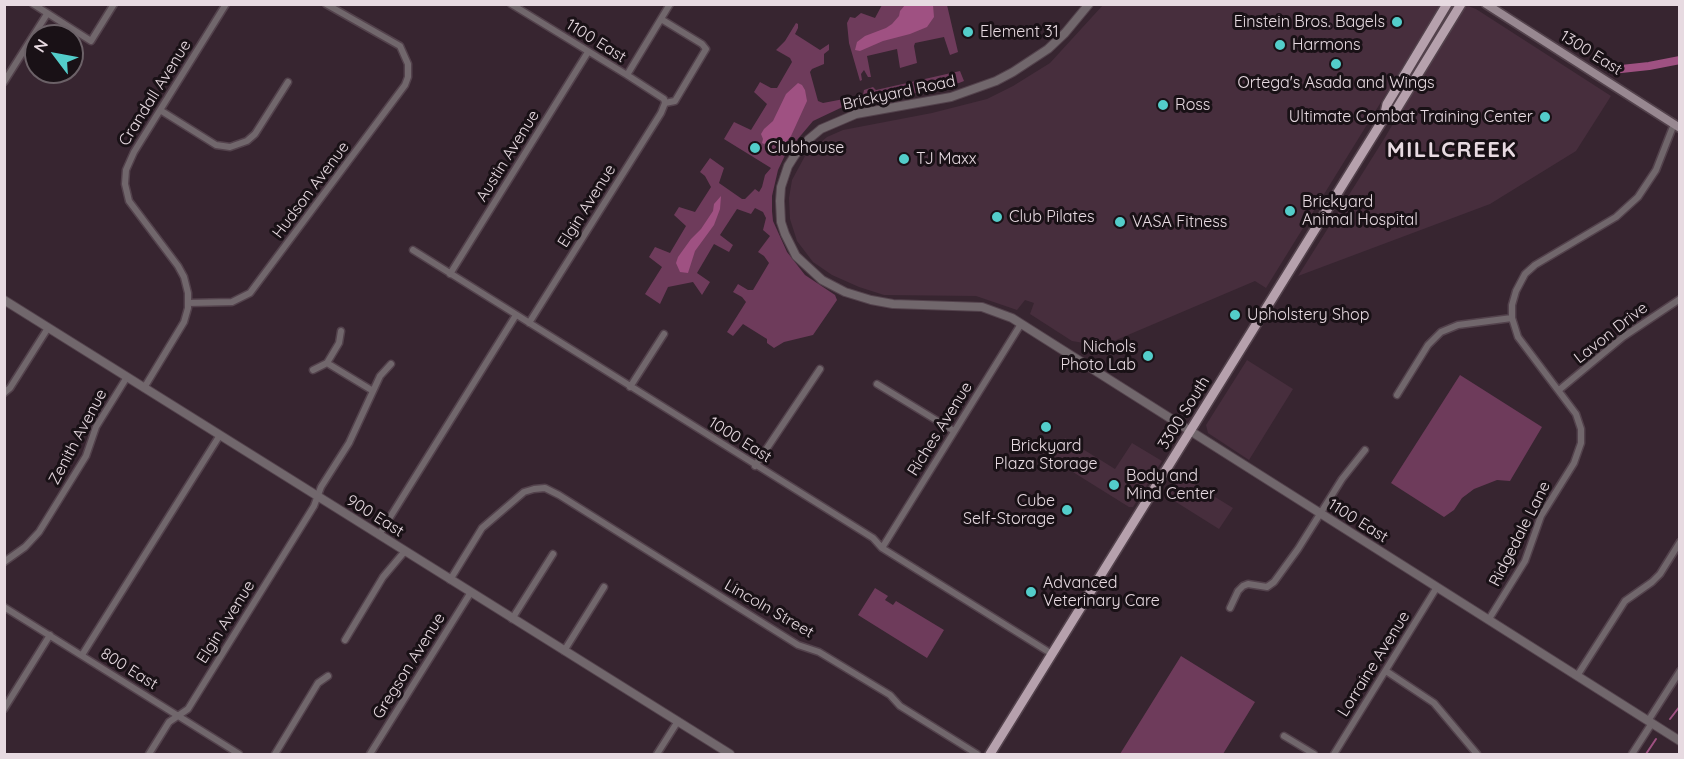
<!DOCTYPE html>
<html>
<head>
<meta charset="utf-8">
<style>
  body { margin:0 }
  #map { position:relative; width:1684px; height:759px; overflow:hidden; background:#372530; font-family:Quicksand,sans-serif }
  canvas { display:block }
  .frame { position:absolute; inset:0; border:6px solid #e7dae1; pointer-events:none }
  .north { position:absolute; left:24px; top:24px; width:60px; height:60px; box-sizing:border-box; background:#191116; border:2px solid #6b6167; border-radius:50%; rotate:302deg; font-size:16px; font-weight:700; line-height:24px; text-align:center; color:#e7dae1 }
  .north::after { content:''; display:block; margin:auto; width:21px; height:27px; background:#53cdca; clip-path:polygon(50% 0,100% 100%,50% 72%,0 100%) }
</style>
</head>
<body>
<div id="map">
<canvas width="1684" height="759"></canvas>
<div class="frame"></div>
<div class="north">N</div>
</div>
<script>
const c = document.querySelector('canvas').getContext('2d');
c.lineJoin = 'round';
function paint(path, color) { c.fillStyle = color; c.fill(path, 'evenodd'); }
const poly = rows => new Path2D(rows.map(r => 'M' + r).join(''));
function strokePath(path, color, width, dash) { c.strokeStyle = color; c.lineWidth = width; c.lineCap = dash ? 'butt' : 'round'; c.setLineDash(dash || []); c.stroke(path); }
function drawText(font, color, halo, rows, align = 'center') {
  c.font = font + ' Quicksand,sans-serif'; c.lineWidth = 6; c.setLineDash([]); c.textBaseline = 'middle'; c.strokeStyle = halo; c.fillStyle = color; for (const [text, x, y, turn = 0] of rows) {
    c.save(); c.translate(x, y); c.rotate((+turn || 0) * Math.PI / 180); c.textAlign = isNaN(turn) ? turn : align; if (halo) c.strokeText(text, 0, 0); c.fillText(text, 0, 0); c.restore();
  }
}
paint(poly([
  [1103,5,1441,5,1266,288,1255,281,1102,346,1072,341,1030,314,1034,303,1025,300,1017,310,976,296,884,295,859,287,832,275,813,262,797,241,790,219,789,198,792,180,805,156,827,137,843,130,932,113,987,99,1013,86,1050,63],
  [1468,6,1476,9,1611,96,1576,151,1490,204,1298,276,1384,139,1461,9],
  [1247,360,1293,389,1249,460,1208,433,1206,425],
  [1065,438,1115,469,1132,443,1162,461,1133,507,1129,507,1052,459],
  [1181,476,1233,508,1219,529,1168,497]
]), '#472e3d');
paint(poly([
  [882,5,947,5,958,52,950,55,944,37,915,43,914,46,917,63,900,68,897,49,867,56,871,77,868,77,864,70,861,74,862,80,860,81,849,43,847,23,850,17,855,18,861,13,875,18],
  [796,23,798,24,798,28,795,34,820,50,829,44,829,50,824,54,824,64,812,69,810,72,818,101,823,103,849,98,851,103,813,121,786,153,778,170,772,196,772,211,773,221,787,252,805,275,835,295,837,300,813,335,784,342,774,348,767,343,767,339,743,324,733,336,727,332,746,302,742,297,733,292,738,284,748,290,753,290,769,263,764,256,758,252,770,236,763,230,766,218,763,212,755,208,751,214,737,209,720,235,733,245,729,252,714,244,697,273,710,282,702,295,693,282,668,287,660,304,645,294,662,267,649,257,655,247,670,253,686,226,674,215,679,207,695,212,711,187,705,176,700,172,710,158,724,168,719,183,742,199,745,199,755,189,759,192,762,187,765,175,771,168,724,139,734,122,751,130,767,104,754,92,760,82,771,88,777,88,792,62,790,58,776,50,785,41],
  [960,71,964,81,959,83,917,93,868,100,863,95,864,90,873,87,876,90],
  [1460,375,1542,427,1510,481,1497,480,1474,489,1462,498,1454,510,1444,517,1391,483],
  [875,588,888,596,885,600,893,605,896,601,944,630,927,658,858,615],
  [1181,656,1255,702,1223,754,1120,754]
]), '#6e3b5b');
paint(poly([
  [905,5,933,5,934,17,927,27,910,34,883,41,860,51,855,50,857,42,865,36,886,28,892,24,899,16,900,11],
  [798,83,802,85,805,90,807,101,791,136,786,142,782,143,771,141,764,144,762,143,763,139,761,134,764,129,773,121,786,94],
  [721,196,720,209,714,225,695,251,688,273,680,272,676,263,678,257,691,239,701,229,713,211,714,204]
]), '#9f5182');
strokePath(poly([
  [1670,719,1680,706],
  [1646,754,1656,739]
]), '#9f5182', 2);
strokePath(poly([
  [1612,70,1649,66,1680,60]
]), '#9f5182', 8);
const minor = poly([
  [33,4,91,41,114,4],
  [511,4,627,75,664,99,665,103],
  [661,19,702,44,706,49,675,101,665,103],
  [627,75,670,4],
  [4,82,47,14],
  [160,110,216,145,230,147,247,141,255,134,288,82],
  [413,250,873,538,882,548,1052,654],
  [450,274,588,52],
  [188,303,232,302,250,293,405,85,408,77,408,64,400,46,326,4],
  [529,323,661,113,665,103],
  [327,363,373,391],
  [313,370,327,363,339,343,341,331],
  [877,384,954,431],
  [630,387,664,334],
  [144,388,184,322,188,308,188,293,184,277,178,266,129,201,125,184,126,170,134,152,226,4],
  [1559,390,1623,337,1680,299],
  [4,393,10,388,48,328],
  [1397,395,1428,345,1441,332,1458,325,1512,318],
  [755,466,820,369],
  [379,535,516,315],
  [882,548,1021,324],
  [4,562,25,547,39,532,86,456,96,427,127,377],
  [450,580,482,528,524,492,534,489,545,488,559,495,798,645,819,652,890,695,900,706,977,754],
  [4,607,239,754],
  [1230,608,1238,591,1243,586,1248,584,1267,587,1274,582,1298,549,1342,479,1365,450],
  [512,619,553,554],
  [1489,619,1525,561,1541,516,1574,463,1581,443,1581,429,1576,414,1518,337,1512,318,1512,305,1516,291,1525,274,1535,265,1616,217,1638,197,1656,170,1674,124],
  [345,640,383,577,405,551],
  [564,651,604,587],
  [82,655,220,435],
  [1386,671,1434,703,1477,754],
  [1577,676,1625,601,1652,582,1660,574,1680,542],
  [4,709,50,635],
  [1648,721,1680,671],
  [1284,736,1314,754],
  [149,754,169,722,188,709,314,506,321,487,349,443,380,376,391,364],
  [275,754,318,683,328,676],
  [370,754,471,592],
  [657,754,678,721],
  [1334,754,1437,587],
  [1632,754,1652,723]
]);
const tertiary = poly([
  [1089,4,1065,33,1048,49,1013,72,996,81,951,97,856,114,821,129,809,139,795,155,788,166,781,187,780,201,781,222,785,234,796,256,822,280,845,292,871,300,893,304,982,307,1012,318,1680,741],
  [4,300,730,754]
]);
const secondary = poly([
  [1486,4,1680,128]
]);
const primary = poly([
  [1384,118,1396,110,1461,4],
  [990,754,1384,118,1387,104,1447,4]
]);
strokePath(minor, '#53424c', 9);
strokePath(tertiary, '#53424c', 10);
strokePath(secondary, '#53424c', 11);
strokePath(primary, '#53424c', 12);
strokePath(minor, '#71676c', 6);
strokePath(tertiary, '#71676c', 8);
strokePath(secondary, '#988891', 8);
strokePath(primary, '#b6a1ad', 9);
for (const [x, y, r, color] of [
  [1397,22,6,"#53cdca"],
  [968,32,6,"#53cdca"],
  [1280,45,6,"#53cdca"],
  [1336,64,6,"#53cdca"],
  [1163,105,6,"#53cdca"],
  [1545,117,6,"#53cdca"],
  [755,148,6,"#53cdca"],
  [904,159,6,"#53cdca"],
  [1290,211,6,"#53cdca"],
  [997,217,6,"#53cdca"],
  [1120,222,6,"#53cdca"],
  [1235,315,6,"#53cdca"],
  [1148,356,6,"#53cdca"],
  [1046,427,6,"#53cdca"],
  [1114,485,6,"#53cdca"],
  [1067,510,6,"#53cdca"],
  [1031,592,6,"#53cdca"]
]) { const dot = new Path2D(); dot.arc(x, y, r, 0, 2 * Math.PI); c.fillStyle = color; c.fill(dot); strokePath(dot, '#191116', 2); }
drawText('16px', '#e7dae1', '#191116', [
  ["Einstein Bros. Bagels",1385,22,"right"],
  ["Element 31",980,32],
  ["Harmons",1292,45],
  ["Ortega's Asada and Wings",1336,83,"center"],
  ["Ross",1175,105],
  ["Ultimate Combat Training Center",1533,117,"right"],
  ["Clubhouse",767,148],
  ["TJ Maxx",916,159],
  ["Brickyard",1302,202],
  ["Animal Hospital",1302,220],
  ["Club Pilates",1009,217],
  ["VASA Fitness",1132,222],
  ["Upholstery Shop",1247,315],
  ["Nichols",1136,347,"right"],
  ["Photo Lab",1136,365,"right"],
  ["Brickyard",1046,446,"center"],
  ["Plaza Storage",1046,464,"center"],
  ["Body and",1126,476],
  ["Mind Center",1126,494],
  ["Cube",1055,501,"right"],
  ["Self-Storage",1055,519,"right"],
  ["Advanced",1043,583],
  ["Veterinary Care",1043,601]
], 'left');
drawText('16px', '#e7dae1', '#191116', [
  ["1100 East",596,41,32],
  ["1300 East",1591,53,32],
  ["Crandall Avenue",155,93,-58],
  ["Brickyard Road",899,93,-12],
  ["Austin Avenue",508,156,-58],
  ["Hudson Avenue",311,190,-53],
  ["Elgin Avenue",587,206,-58],
  ["Lavon Drive",1611,333,-38],
  ["3300 South",1184,413,-58],
  ["Riches Avenue",940,429,-58],
  ["Zenith Avenue",78,437,-62],
  ["1000 East",740,440,32],
  ["900 East",375,516,32],
  ["1100 East",1358,521,32],
  ["Ridgedale Lane",1520,534,-63],
  ["Lincoln Street",769,609,30],
  ["Elgin Avenue",226,622,-58],
  ["Lorraine Avenue",1374,664,-58],
  ["Gregson Avenue",409,666,-58],
  ["800 East",129,669,32]
]);
c.letterSpacing = '1.5px';
drawText('bold 22px', '#e7dae1', '#191116', [
  ["MILLCREEK",1452,150]
]);
c.letterSpacing = '0px';
</script>
</body>
</html>
